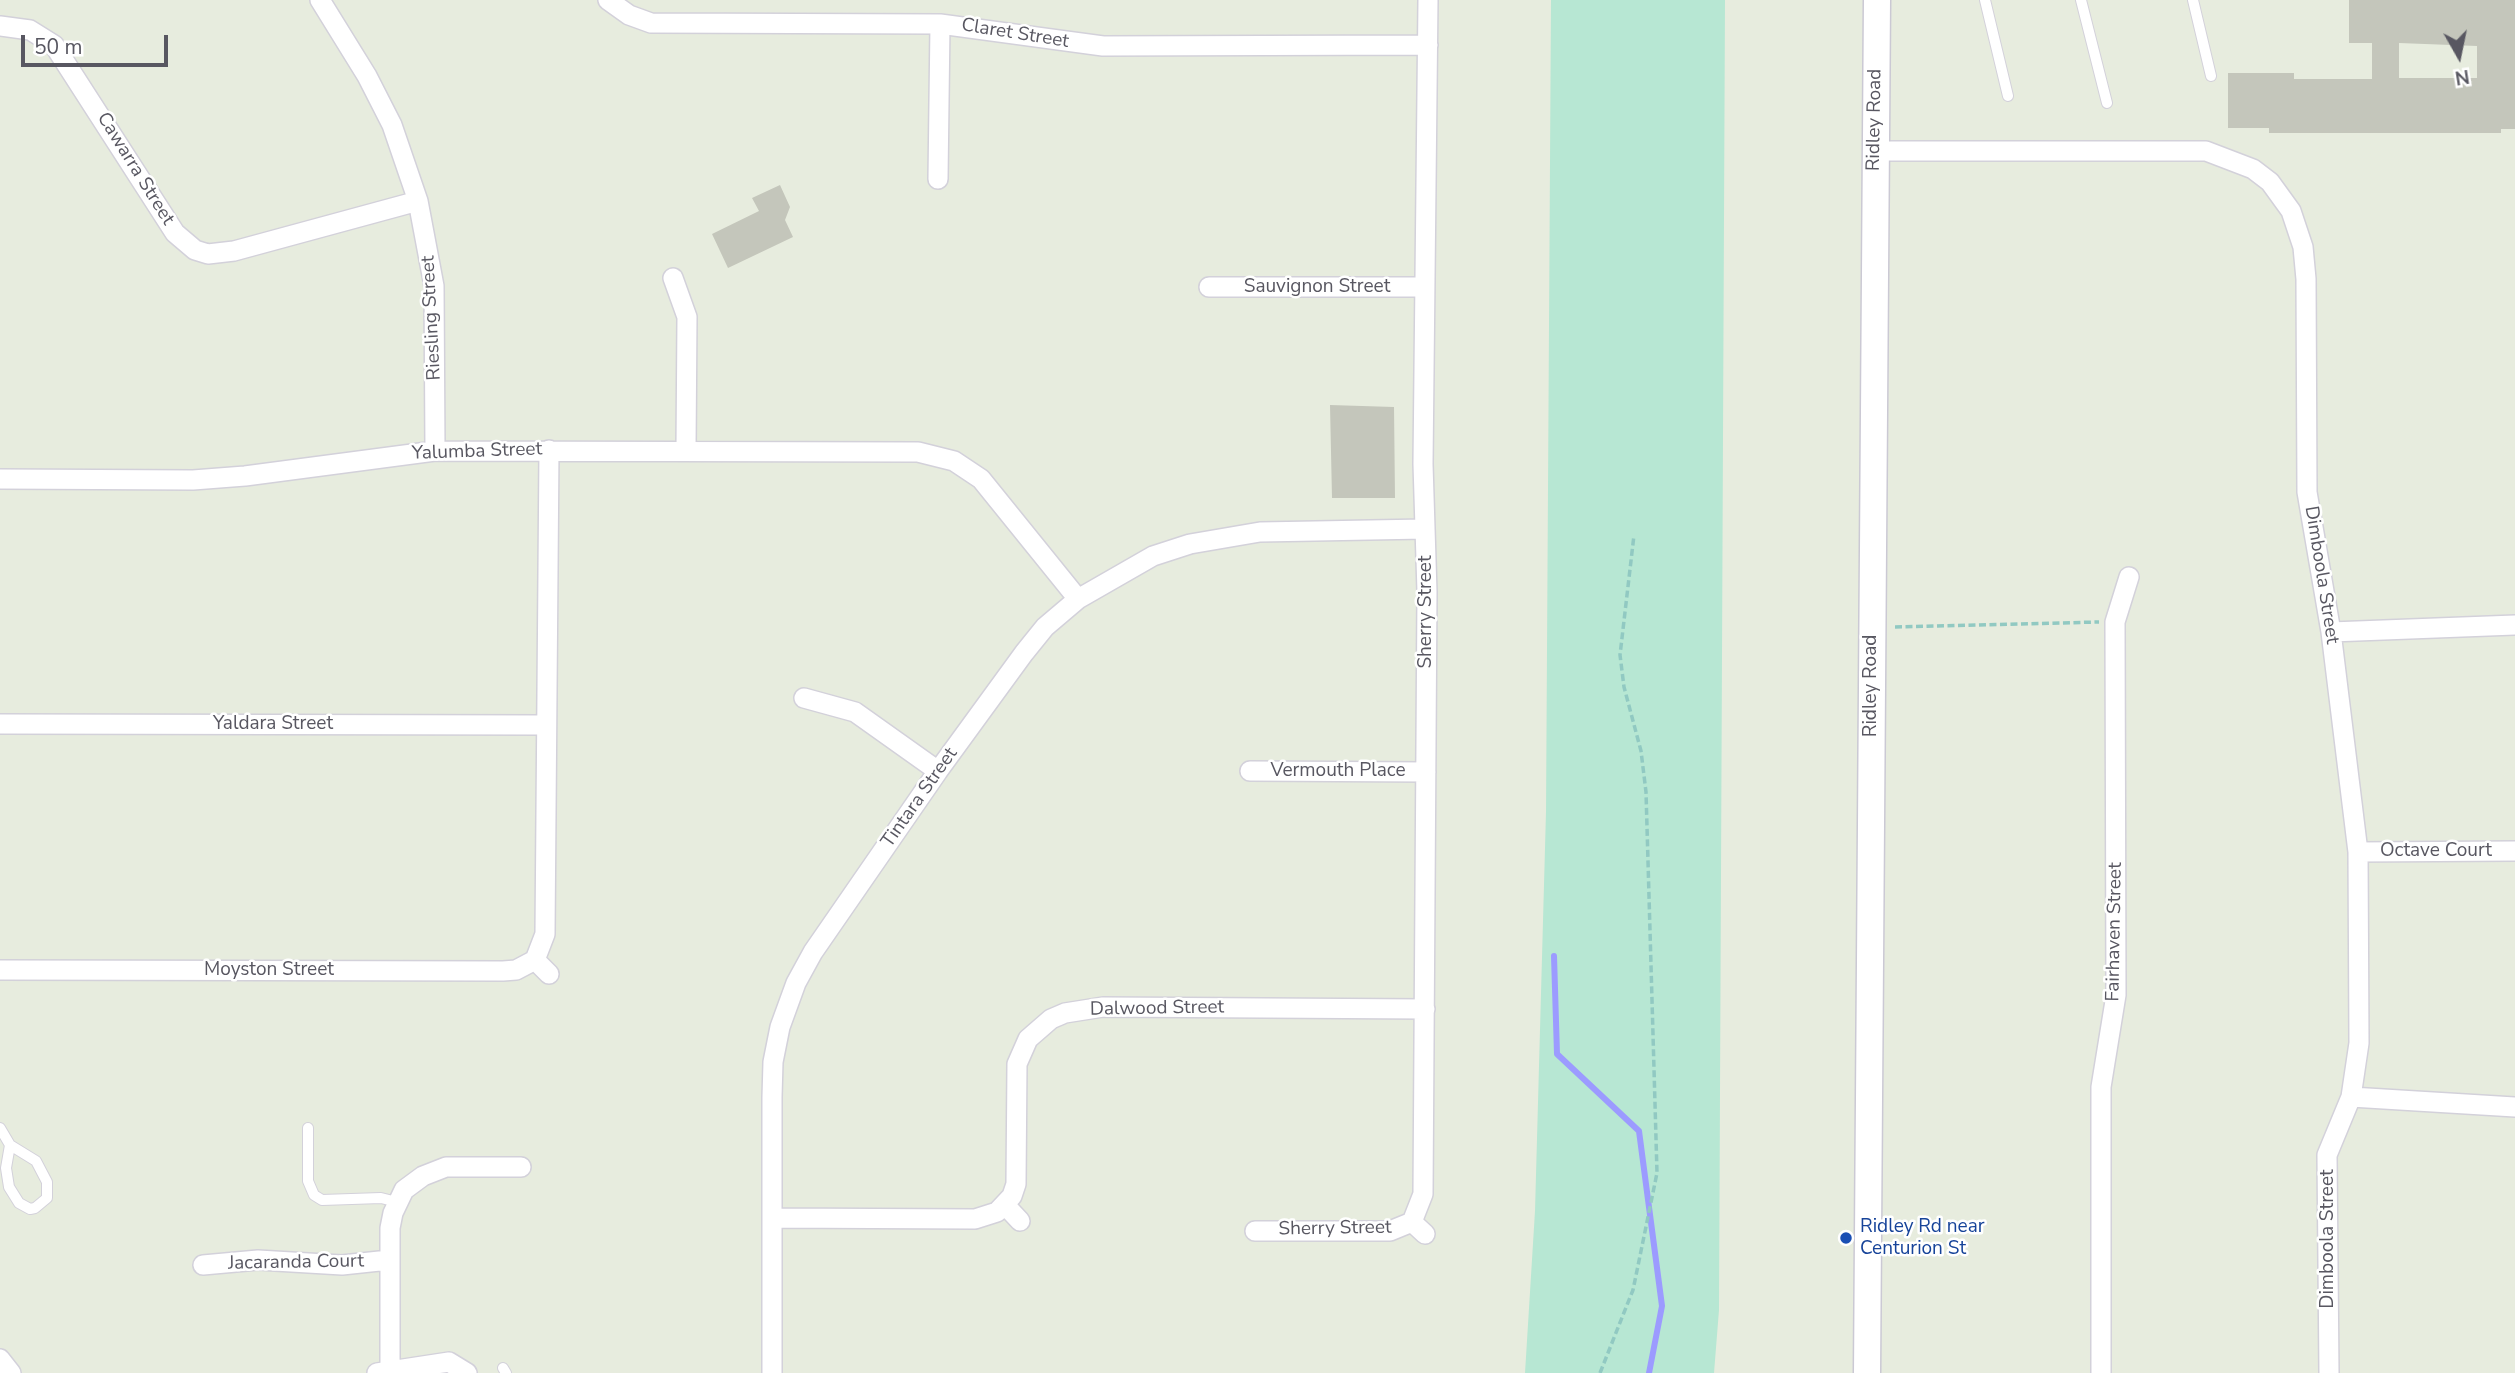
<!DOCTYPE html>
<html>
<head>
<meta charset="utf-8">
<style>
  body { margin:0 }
  #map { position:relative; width:2515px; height:1373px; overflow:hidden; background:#e7ecde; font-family:"Nunito Sans",sans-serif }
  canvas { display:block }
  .north { position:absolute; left:2424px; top:21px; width:70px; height:70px; -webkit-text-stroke:5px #fff; paint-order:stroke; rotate:171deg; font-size:19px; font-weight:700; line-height:28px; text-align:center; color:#585761 }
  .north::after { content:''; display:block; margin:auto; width:24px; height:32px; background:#585761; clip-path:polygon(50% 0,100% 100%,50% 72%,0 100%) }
  .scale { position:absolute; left:21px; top:35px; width:147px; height:32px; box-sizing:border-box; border:4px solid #585761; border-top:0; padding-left:9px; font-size:21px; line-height:24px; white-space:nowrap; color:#585761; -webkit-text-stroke:5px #fff; paint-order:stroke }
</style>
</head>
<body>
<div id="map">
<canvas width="2515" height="1373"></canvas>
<div class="north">N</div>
<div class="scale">50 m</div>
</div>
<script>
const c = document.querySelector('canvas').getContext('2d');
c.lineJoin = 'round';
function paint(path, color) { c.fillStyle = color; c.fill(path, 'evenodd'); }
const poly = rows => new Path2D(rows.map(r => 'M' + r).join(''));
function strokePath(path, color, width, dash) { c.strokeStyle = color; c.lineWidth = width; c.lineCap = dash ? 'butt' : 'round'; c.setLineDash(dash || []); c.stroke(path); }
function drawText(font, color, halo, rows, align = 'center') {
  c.font = font + ' "Nunito Sans",sans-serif'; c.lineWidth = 5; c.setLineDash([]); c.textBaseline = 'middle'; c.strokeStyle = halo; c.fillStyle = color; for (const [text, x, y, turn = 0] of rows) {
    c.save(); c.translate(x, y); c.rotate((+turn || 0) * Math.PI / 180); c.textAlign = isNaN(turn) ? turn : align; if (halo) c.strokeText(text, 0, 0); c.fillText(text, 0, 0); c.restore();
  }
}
paint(poly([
  [1551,0,1725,0,1719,1310,1714,1373,1525,1373,1535,1211,1546,812]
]), '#b7e7d3');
strokePath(poly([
  [1554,956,1557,1054,1639,1131,1662,1306,1649,1373]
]), '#9c9bff', 6);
paint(poly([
  [2349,0,2515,0,2515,129,2501,129,2501,133,2269,133,2269,128,2228,128,2228,73,2294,73,2294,79,2372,79,2372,43,2349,43],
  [2399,43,2477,46,2477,78,2399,78],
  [780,185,790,207,785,220,793,237,728,268,712,234,759,211,752,198],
  [1330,405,1394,407,1395,498,1332,498]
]), '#c4c6bb');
const lane = poly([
  [1985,0,2008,96],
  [2081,0,2107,103],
  [2193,0,2211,76],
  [0,1128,10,1145,36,1161,47,1182,47,1198,35,1208,30,1209,19,1203,9,1187,6,1168,10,1145],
  [308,1128,308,1181,314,1195,322,1200,381,1198,397,1202],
  [503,1368,506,1373]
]);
const street = poly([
  [320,0,367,76,392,125,418,201,434,286,435,451],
  [608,0,629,15,651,23,940,24,1103,46,1428,45],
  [0,26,30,30,54,45,175,233,195,250,208,254,234,251,418,201],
  [1875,151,2206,151,2253,169,2270,182,2291,211,2303,247,2306,279,2307,492,2331,632,2358,852,2359,1043,2351,1097,2327,1155,2329,1373],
  [938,179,940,24],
  [673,278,687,317,686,449],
  [1209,287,1424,287],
  [0,479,193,480,245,476,435,451,918,452,954,461,981,479,1078,599],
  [2331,632,2515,625],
  [804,698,855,712,938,771],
  [0,724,546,725],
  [1250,771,1426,772],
  [2358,852,2515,851],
  [535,960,549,974],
  [0,970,503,971,516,970,535,960,545,934,549,450],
  [2351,1097,2515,1107],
  [1006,1206,1020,1221],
  [772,1218,975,1219,997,1212,1012,1196,1016,1184,1017,1064,1028,1039,1051,1019,1065,1013,1103,1007,1425,1009],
  [1412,1222,1425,1234],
  [1255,1231,1390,1231,1412,1222,1423,1194,1427,592,1423,464,1428,0],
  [203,1265,258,1260,342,1265,389,1260],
  [0,1359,11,1373],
  [390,1369,390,1228,393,1213,404,1190,423,1176,446,1167,521,1167],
  [377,1373,449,1362,467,1373],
  [772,1373,772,1097,773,1062,780,1027,796,983,813,952,938,771,1024,653,1045,627,1078,599,1153,556,1190,544,1260,532,1425,529],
  [2101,1373,2101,1087,2116,995,2115,622,2129,577]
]);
const secondary = poly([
  [1867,1373,1877,0]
]);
strokePath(lane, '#d3d1da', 12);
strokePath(street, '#d3d1da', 22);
strokePath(secondary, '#cbc9d4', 29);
strokePath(poly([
  [1895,627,2099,622],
  [1600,1373,1633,1290,1657,1173,1646,792,1641,751,1624,687,1620,655,1634,535]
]), '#91c9c2', 3.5, [7, 3.5]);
strokePath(lane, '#fff', 10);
strokePath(street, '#fff', 19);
strokePath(secondary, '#fff', 26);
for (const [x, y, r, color] of [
  [1846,1238,7,"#1a4fb4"]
]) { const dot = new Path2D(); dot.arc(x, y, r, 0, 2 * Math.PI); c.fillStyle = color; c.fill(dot); strokePath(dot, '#fff', 2.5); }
drawText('19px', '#585761', '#fff', [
  ["Claret Street",1015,34,9],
  ["Ridley Road",1875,120,-89],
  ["Cawarra Street",135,169,58],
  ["Sauvignon Street",1317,287],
  ["Riesling Street",432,318,-93],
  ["Yalumba Street",477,452,-2],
  ["Dimboola Street",2321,575,81],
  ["Sherry Street",1426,612,-90],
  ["Ridley Road",1871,686,-90],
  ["Yaldara Street",273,724],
  ["Vermouth Place",1338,771],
  ["Tintara Street",920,798,-55],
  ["Octave Court",2436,851],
  ["Fairhaven Street",2115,932,-89],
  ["Moyston Street",269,970],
  ["Dalwood Street",1157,1009,-1],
  ["Sherry Street",1335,1229,-1],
  ["Dimboola Street",2328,1239,-90],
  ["Jacaranda Court",296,1263,-1]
]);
drawText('19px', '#164399', '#fff', [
  ["Ridley Rd near",1860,1227],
  ["Centurion St",1860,1249]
], 'left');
</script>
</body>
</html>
